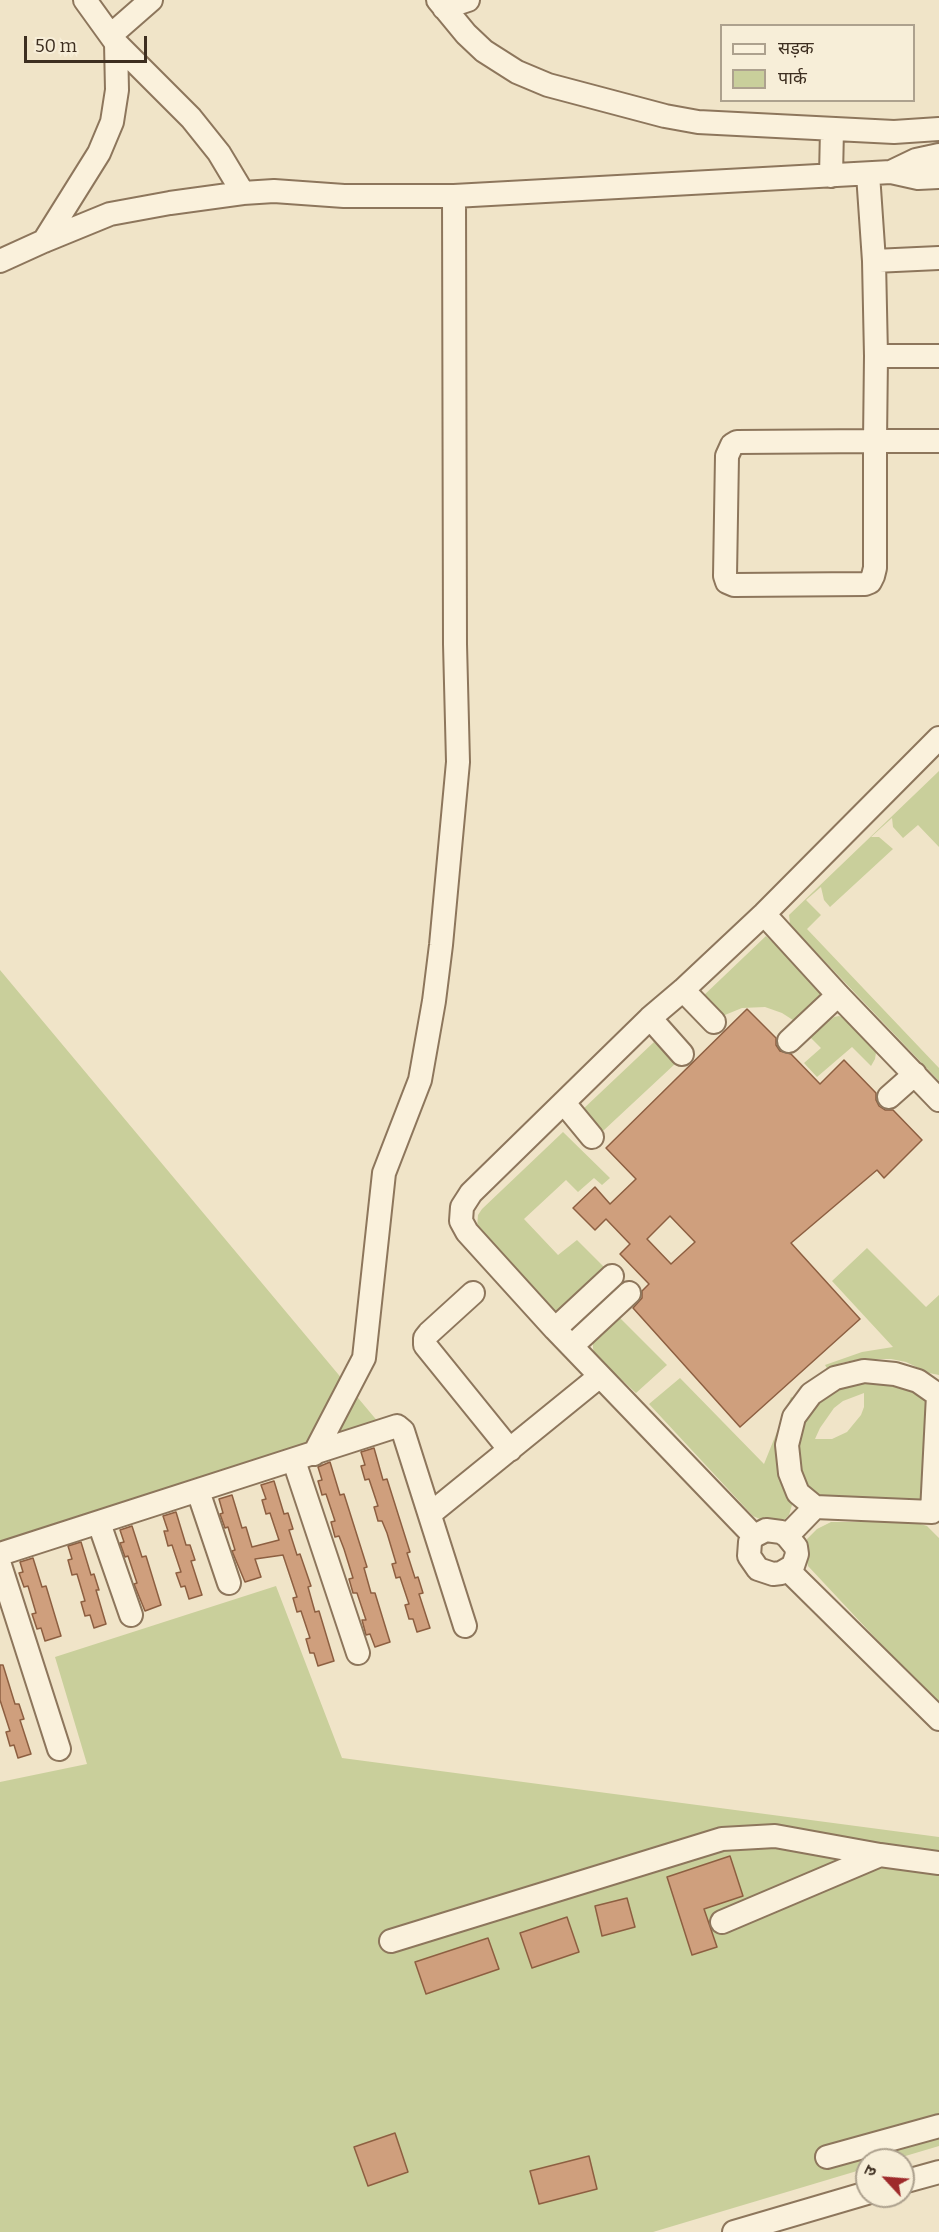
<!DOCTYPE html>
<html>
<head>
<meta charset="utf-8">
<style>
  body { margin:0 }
  #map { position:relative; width:939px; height:2232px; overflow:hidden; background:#f0e4c8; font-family:Bitter,"Noto Sans Devanagari",serif }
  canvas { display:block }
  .legend { position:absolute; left:720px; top:24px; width:195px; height:78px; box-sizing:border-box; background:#f7eed8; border:2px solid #ada18e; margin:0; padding:8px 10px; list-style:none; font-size:18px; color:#3d2e20 }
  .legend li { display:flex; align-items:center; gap:12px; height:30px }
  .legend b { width:30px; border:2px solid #ada18e }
  .north { position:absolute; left:855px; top:2148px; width:60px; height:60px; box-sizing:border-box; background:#f7eed8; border:2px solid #ada18e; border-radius:50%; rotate:296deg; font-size:16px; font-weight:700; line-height:24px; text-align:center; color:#3d2e20 }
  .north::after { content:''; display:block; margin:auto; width:21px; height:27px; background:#9e2a2b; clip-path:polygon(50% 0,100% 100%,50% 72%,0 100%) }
  .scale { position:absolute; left:24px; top:36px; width:123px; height:27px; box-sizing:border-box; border:3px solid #3d2e20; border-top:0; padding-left:8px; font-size:18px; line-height:21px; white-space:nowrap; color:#3d2e20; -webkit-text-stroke:4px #f7eed8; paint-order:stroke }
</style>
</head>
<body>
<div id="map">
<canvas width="939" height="2232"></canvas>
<ul class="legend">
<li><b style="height:8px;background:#faf1dc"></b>सड़क</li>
<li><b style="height:16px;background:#c9cf9b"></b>पार्क</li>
</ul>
<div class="north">उ</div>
<div class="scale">50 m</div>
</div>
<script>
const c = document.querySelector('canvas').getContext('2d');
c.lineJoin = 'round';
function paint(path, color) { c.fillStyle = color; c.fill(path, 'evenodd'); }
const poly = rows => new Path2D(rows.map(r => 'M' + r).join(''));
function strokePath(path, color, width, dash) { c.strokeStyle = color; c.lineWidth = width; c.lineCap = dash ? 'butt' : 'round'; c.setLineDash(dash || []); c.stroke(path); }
paint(poly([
  [939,771,939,847,918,825,903,838,893,827,892,818,871,837,879,837,893,849,830,907,824,900,821,887,806,900,821,915,807,929,939,1068,939,1081,792,927,790,924,789,915],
  [766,936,818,985,821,994,819,999,796,1022,782,1013,765,1007,742,1008,720,1017,701,998],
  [0,970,379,1423,0,1542],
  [839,1016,845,1018,872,1046,876,1053,875,1059,871,1066,852,1047,817,1077,804,1063,821,1048,810,1037,834,1017],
  [654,1042,676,1063,603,1131,581,1111],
  [563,1132,610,1178,602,1185,594,1178,578,1192,566,1180,524,1219,558,1255,577,1240,605,1268,569,1307,558,1311,547,1309,477,1228,478,1215,482,1209],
  [867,1248,926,1307,939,1295,939,1375,929,1373,906,1362,891,1359,860,1359,841,1363,828,1370,825,1365,862,1352,893,1347,832,1281],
  [618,1316,667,1365,636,1393,594,1354,593,1348,593,1341],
  [680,1378,764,1464,791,1397,796,1400,792,1505,789,1515,785,1519,780,1521,764,1521,753,1516,649,1404],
  [854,1380,903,1382,927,1399,924,1494,917,1502,820,1500,807,1489,801,1474,797,1444,806,1415,826,1393],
  [864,1393,864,1407,861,1415,847,1432,832,1439,815,1439,820,1428,834,1408,843,1401],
  [831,1522,914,1522,927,1526,939,1538,939,1706,808,1566,806,1553,807,1539,817,1529],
  [276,1586,342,1758,939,1837,939,2146,892,2160,867,2160,867,2168,653,2232,0,2232,0,1782,87,1764,55,1657]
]), '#c9cf9b');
const building = poly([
  [747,1009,776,1038,776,1045,780,1051,791,1054,820,1084,844,1060,876,1093,876,1100,879,1106,885,1110,893,1110,922,1140,884,1178,877,1170,791,1243,860,1319,740,1427,633,1308,642,1298,642,1291,649,1284,620,1254,630,1244,606,1219,595,1230,573,1208,595,1187,610,1204,636,1179,606,1148,747,1009],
  [670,1216,695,1242,671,1264,647,1239,670,1216],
  [374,1448,383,1480,387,1479,410,1552,407,1553,415,1578,418,1577,423,1593,419,1594,430,1628,417,1632,413,1619,409,1619,405,1605,409,1604,400,1577,396,1578,392,1564,396,1563,387,1533,382,1521,378,1521,374,1507,378,1506,369,1479,365,1480,361,1466,365,1465,361,1452,374,1448],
  [330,1462,340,1495,344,1494,367,1567,364,1568,371,1593,375,1593,390,1642,375,1647,370,1634,366,1635,362,1620,366,1620,357,1593,353,1593,349,1579,353,1578,344,1549,339,1536,335,1537,331,1522,335,1521,326,1494,322,1495,318,1481,322,1480,318,1467,330,1462],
  [274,1481,284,1514,288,1513,293,1529,289,1530,297,1555,300,1554,311,1586,308,1587,315,1612,319,1611,334,1661,318,1666,314,1653,310,1653,306,1639,310,1638,301,1611,297,1612,293,1598,297,1597,283,1555,255,1559,261,1577,245,1582,232,1551,235,1550,228,1527,225,1528,220,1514,223,1513,219,1499,232,1495,242,1528,246,1527,252,1547,279,1540,270,1513,266,1514,262,1500,266,1499,261,1485,274,1481],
  [176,1512,186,1545,190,1545,195,1560,191,1561,202,1595,189,1599,185,1586,181,1587,176,1573,181,1572,172,1545,168,1546,164,1531,168,1531,163,1516,176,1512],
  [132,1526,142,1557,146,1556,161,1605,145,1611,134,1584,137,1583,128,1556,125,1557,120,1543,124,1542,120,1530,132,1526],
  [81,1542,91,1575,94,1574,99,1590,96,1590,106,1624,94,1628,90,1615,85,1616,81,1602,85,1601,77,1574,72,1575,68,1560,72,1559,68,1546,81,1542],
  [33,1558,42,1587,46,1586,61,1636,45,1641,41,1628,37,1629,32,1614,36,1613,28,1586,24,1587,19,1573,23,1572,20,1562,33,1558],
  [0,1665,3,1665,15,1704,19,1704,24,1719,20,1720,31,1754,18,1758,14,1745,10,1746,6,1732,10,1731,0,1700,0,1665],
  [730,1856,743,1896,704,1909,717,1947,692,1955,667,1877,730,1856],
  [627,1898,635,1927,602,1936,595,1906,627,1898],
  [567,1917,579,1952,532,1968,520,1933,567,1917],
  [488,1938,499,1969,426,1994,415,1962,488,1938],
  [395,2133,408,2172,368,2186,354,2147,395,2133],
  [589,2156,597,2189,539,2204,530,2171,589,2156]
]);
paint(building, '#cf9f7d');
strokePath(building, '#8d5f41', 1.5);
const minor = poly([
  [85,0,116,43,191,118,219,153,243,193],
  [438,0,466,34,484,51,517,72,548,85,665,116,698,122,894,132,939,129],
  [444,8,468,0],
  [111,35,151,0],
  [891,172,916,160,939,155],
  [868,174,874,261,876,356,875,441,875,568,873,576,870,582,865,584,734,585,727,582,725,576,727,456,732,445,737,442,875,441,939,441],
  [831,176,832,129],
  [44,241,99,153,112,122,117,90,116,43],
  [0,261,44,241,110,214,170,203,243,193,274,191,344,196,454,196,891,172,918,178,939,177],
  [874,261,939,258],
  [876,356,939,356],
  [764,914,838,995,939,1100],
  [683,990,714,1022],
  [650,1018,682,1054],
  [789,1041,838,995],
  [889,1097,915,1074],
  [564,1103,592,1137],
  [473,1293,429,1333,425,1338,425,1345,510,1450],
  [555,1329,612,1276],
  [572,1346,629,1293],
  [314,1454,364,1358,384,1173,420,1080,434,1001,441,945,458,762,455,644,454,196],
  [294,1461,358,1653],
  [198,1491,229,1583],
  [430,1514,600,1376],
  [99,1523,131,1615],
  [766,1530,781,1532,787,1536,796,1547,797,1554,793,1566,781,1573,773,1574,758,1569,749,1556,750,1542,754,1536,766,1530],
  [754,1536,555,1329,467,1232,461,1221,462,1207,471,1193,650,1018,683,990,764,914,939,738],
  [787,1536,815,1507,932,1512,938,1395,918,1381,895,1374,864,1371,835,1378,811,1394,794,1417,787,1445,790,1473,798,1493,815,1507],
  [0,1554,397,1426,403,1431,465,1626],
  [0,1565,59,1749],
  [788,1570,939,1719],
  [722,1922,880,1855],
  [391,1941,722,1839,775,1836,880,1855,939,1863],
  [827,2157,939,2126],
  [903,2182,939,2172],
  [734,2232,867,2193]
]);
strokePath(minor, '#8d765c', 26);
strokePath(minor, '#faf1dc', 22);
</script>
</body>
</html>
